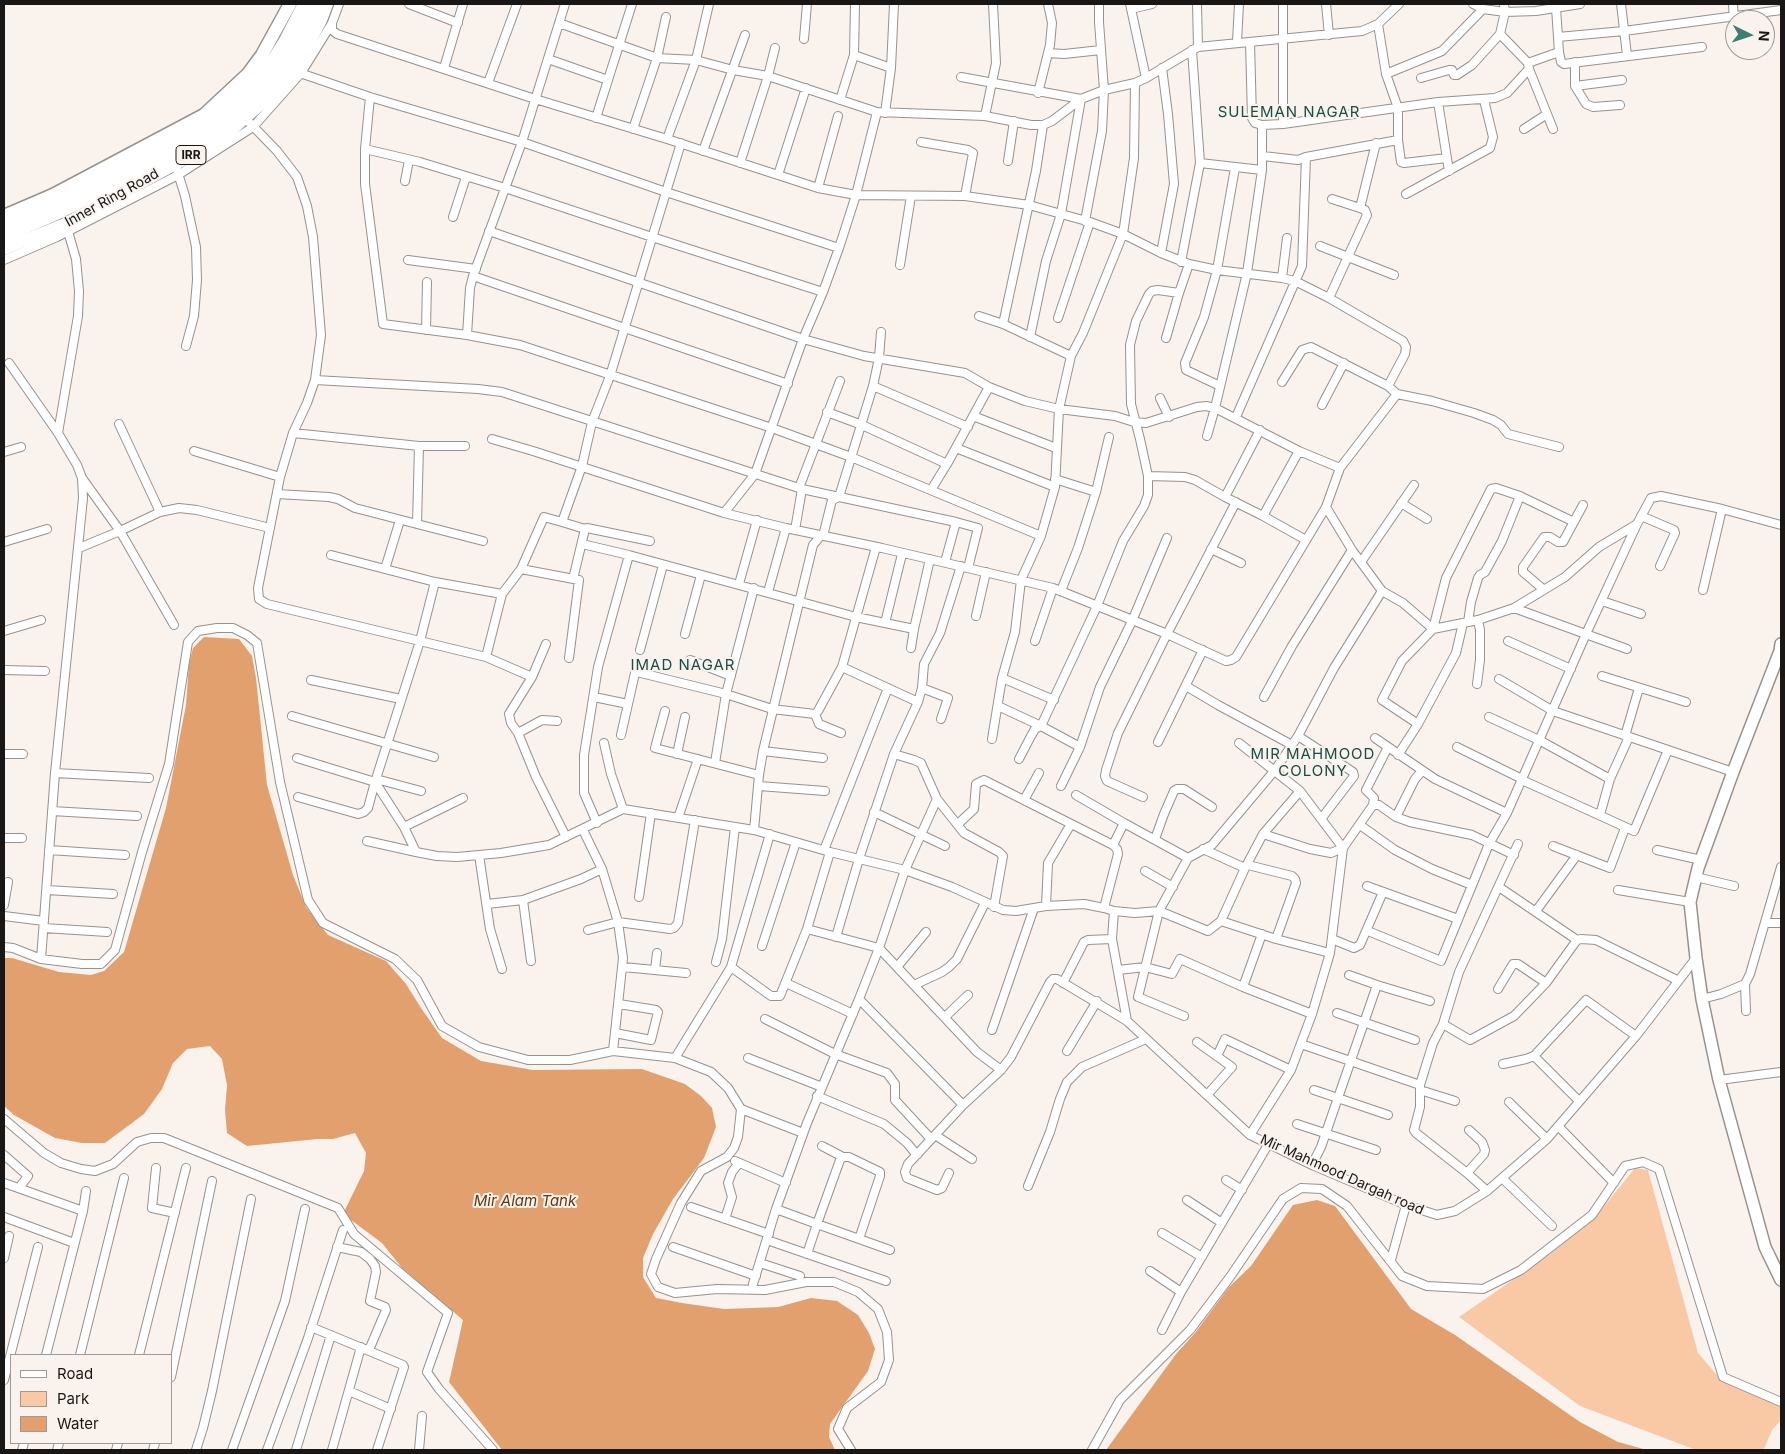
<!DOCTYPE html>
<html>
<head>
<meta charset="utf-8">
<style>
  body { margin:0 }
  #map { position:relative; width:1785px; height:1454px; overflow:hidden; background:#f9f2ed; font-family:Inter,sans-serif }
  canvas { display:block }
  .frame { position:absolute; inset:0; border:5px solid #191715; pointer-events:none }
  .legend { position:absolute; left:10px; top:1354px; width:162px; height:90px; box-sizing:border-box; background:#f9f2ed; border:1px solid #9f9a97; margin:0; padding:6px 9px; list-style:none; font-size:15px; color:#191715 }
  .legend li { display:flex; align-items:center; gap:10px; height:25px }
  .legend b { width:25px; border:1px solid #9f9a97 }
  .north { position:absolute; left:1725px; top:10px; width:50px; height:50px; box-sizing:border-box; background:#f9f2ed; border:1px solid #9f9a97; border-radius:50%; rotate:94deg; font-size:14px; font-weight:700; line-height:20px; text-align:center; color:#191715 }
  .north::after { content:''; display:block; margin:auto; width:18px; height:22px; background:#3d8071; clip-path:polygon(50% 0,100% 100%,50% 72%,0 100%) }
</style>
</head>
<body>
<div id="map">
<canvas width="1785" height="1454"></canvas>
<div class="frame"></div>
<ul class="legend">
<li><b style="height:6px;background:#fff"></b>Road</li>
<li><b style="height:14px;background:#f9c9a6"></b>Park</li>
<li><b style="height:14px;background:#e2a06e"></b>Water</li>
</ul>
<div class="north">N</div>
</div>
<script>
const c = document.querySelector('canvas').getContext('2d');
c.lineJoin = 'round';
function paint(path, color) { c.fillStyle = color; c.fill(path, 'evenodd'); }
const poly = rows => new Path2D(rows.map(r => 'M' + r).join(''));
function strokePath(path, color, width, dash) { c.strokeStyle = color; c.lineWidth = width; c.lineCap = dash ? 'butt' : 'round'; c.setLineDash(dash || []); c.stroke(path); }
function drawText(font, color, halo, rows, align = 'center') {
  c.font = font + ' Inter,sans-serif'; c.lineWidth = 4; c.setLineDash([]); c.textBaseline = 'middle'; c.strokeStyle = halo; c.fillStyle = color; for (const [text, x, y, turn = 0] of rows) {
    c.save(); c.translate(x, y); c.rotate((+turn || 0) * Math.PI / 180); c.textAlign = isNaN(turn) ? turn : align; if (halo) c.strokeText(text, 0, 0); c.fillText(text, 0, 0); c.restore();
  }
}
paint(poly([
  [1635,1168,1648,1170,1698,1353,1722,1381,1781,1405,1781,1420,1772,1430,1765,1447,1762,1450,1696,1450,1580,1406,1459,1317,1546,1257,1592,1221]
]), '#f9c9a6');
paint(poly([
  [204,637,239,639,252,656,256,678,267,785,293,875,306,907,328,935,386,961,406,984,421,1008,442,1038,481,1061,533,1070,642,1069,685,1084,701,1096,712,1108,716,1127,704,1158,673,1199,653,1234,643,1258,643,1277,656,1298,682,1303,724,1309,778,1307,811,1298,837,1301,858,1315,869,1333,875,1349,868,1371,830,1424,829,1437,835,1450,502,1450,449,1382,463,1320,402,1268,382,1243,343,1214,364,1171,366,1153,355,1133,333,1139,317,1139,247,1146,227,1133,225,1110,227,1085,222,1059,210,1046,187,1049,173,1063,162,1089,144,1114,105,1143,82,1143,55,1138,14,1115,4,1106,4,958,12,958,59,972,91,975,104,971,124,952,166,808,186,705,189,664,193,648],
  [1317,1200,1335,1206,1411,1309,1455,1335,1580,1422,1618,1442,1647,1450,1106,1450,1176,1354,1195,1333,1229,1287,1251,1266,1293,1205]
]), '#e2a06e');
const minor = poly([
  [409,4,458,23],
  [1130,4,1146,78],
  [1197,4,1198,47],
  [1326,4,1329,35],
  [1473,4,1483,9,1505,12,1536,11,1580,4],
  [1504,4,1505,12,1500,34,1528,63],
  [1621,4,1627,55],
  [1733,4,1735,40],
  [1556,8,1559,52,1561,62,1564,64,1702,47],
  [1131,9,1152,4],
  [332,23,332,30,337,34,535,99,667,139,818,188,856,195,965,196,1029,205,1090,222,1123,234,1161,253,1189,264,1217,270,1282,278,1295,281,1329,298,1403,341,1406,347,1405,354,1388,386],
  [559,23,657,58,696,60,733,70,768,76,877,112,985,116,1031,125,1043,125,1052,121,1081,99,1104,90,1135,83,1146,78,1198,47,1362,31,1378,24,1399,4],
  [1378,24,1386,74,1398,108,1398,140,1401,162,1404,163,1447,158],
  [1558,37,1624,31,1781,10],
  [804,39,807,4],
  [1237,42,1239,4],
  [1250,42,1252,118,1255,123,1262,125,1283,124,1438,102,1495,98,1507,93,1529,69,1528,63,1559,52],
  [1048,53,1064,54,1101,50],
  [854,55,891,68,885,113],
  [548,59,608,80],
  [1575,62,1575,86,1586,104,1593,107,1620,105],
  [444,68,463,4],
  [891,68,894,4],
  [1529,69,1553,129],
  [294,71,370,97,522,142,666,192,839,248],
  [1386,74,1442,51,1483,9],
  [961,77,1081,99,1061,214,1046,261,1030,337],
  [1421,78,1449,70,1452,70,1454,75,1457,75,1472,65,1500,34],
  [488,83,517,4],
  [1575,86,1622,80],
  [1038,93,1050,45,1052,23,1048,4],
  [370,97,365,149,365,184,383,324,467,335,520,345,772,428,851,457,1041,536],
  [840,100,854,55,855,4],
  [1438,102,1449,171],
  [985,116,996,63,993,4],
  [245,118,277,151,297,177,307,206,313,237,321,335,315,380,307,403,293,433,280,477,258,588,259,599,267,604,486,657,532,677],
  [596,118,632,4],
  [1283,124,1283,4],
  [1043,125,1036,171,1003,324,1071,356],
  [633,129,657,58,666,17],
  [1524,129,1547,114],
  [667,139,696,60,709,4],
  [921,142,968,150,973,153,965,196],
  [681,143,610,376,592,422,582,466,562,522,544,517,521,569,502,594,435,582,420,641,375,782,404,827,416,852,437,856,457,857,501,853,549,845,623,809,754,830,830,852,905,870,952,887,1003,910,1016,911,1046,906,1084,904,1104,908,1114,911,1112,939,1127,1021],
  [365,149,420,162,505,188,652,237,823,292],
  [703,151,745,35],
  [1263,156,1298,160,1306,157,1398,140],
  [1008,161,1014,121],
  [740,163,768,76,775,48],
  [1200,163,1262,170],
  [177,170,185,196,196,247,197,280,194,316,186,346],
  [778,175,806,88],
  [405,181,409,160],
  [818,188,838,116],
  [1406,194,1490,148,1493,137,1484,100],
  [1332,199,1360,208],
  [453,217,466,177],
  [1085,221,1102,131,1104,90,1099,22,1099,4],
  [489,231,803,339,864,356,965,373,989,387,1025,401,1059,409,1115,416,1134,422,1146,423,1197,407,1206,406,1215,408,1299,451,1340,468],
  [1320,246,1394,275],
  [1161,253,1174,184,1168,114,1162,68],
  [4,260,57,237,178,175,253,127,301,73,332,23,339,4],
  [408,260,476,269],
  [1181,262,1200,163,1192,50],
  [900,265,911,196],
  [473,276,788,384],
  [1282,278,1287,238],
  [1329,298,1367,215,1365,210,1360,208,1376,143],
  [979,316,1003,324],
  [1058,318,1090,222],
  [426,330,427,282],
  [467,335,470,288,473,276,522,142,565,4],
  [1166,338,1179,293,1189,264],
  [9,363,58,433,77,465,82,478,120,531,174,625],
  [315,380,478,389,502,392,802,489,956,522,978,528,968,568],
  [1282,382,1302,350,1311,347,1388,386,1397,394,1432,401,1474,413,1493,420,1501,425,1508,434,1559,447],
  [873,386,968,427],
  [1220,386,1186,370,1185,363,1204,317,1217,270,1235,168],
  [1160,398,1169,417],
  [1322,405,1344,363],
  [827,412,862,425,947,464],
  [973,416,1056,448],
  [1236,417,1302,266,1306,157],
  [119,424,160,512],
  [58,433,78,316,79,291,76,259,67,228],
  [293,433,419,446,465,446],
  [1207,436,1215,408,1247,273,1262,170,1262,125],
  [492,439,533,451,724,513,786,528,882,548,1053,588,1167,634,1226,661,1231,660,1236,657,1326,507,1340,468,1397,394],
  [956,448,1055,487],
  [194,451,280,477],
  [4,452,21,447],
  [1148,476,1185,477,1195,480,1225,497,1263,516,1306,540],
  [1055,479,1096,492],
  [799,488,840,381],
  [931,490,947,464,989,387],
  [277,494,329,497,338,499,355,508,483,541],
  [1225,497,1260,430],
  [1401,503,1427,519],
  [1326,507,1352,550,1382,591,1403,603,1433,629,1478,620,1514,608,1565,577,1599,547,1637,524],
  [724,513,755,474,803,339,823,292,839,248,856,195,877,112],
  [1263,516,1299,451],
  [1641,516,1674,530,1675,533,1660,566],
  [562,522,585,529,573,579],
  [417,524,419,446],
  [585,529,587,528,650,541],
  [795,530,802,489],
  [4,542,47,529],
  [582,544,629,555,856,617,914,629,930,559],
  [79,548,120,531,160,512,179,508,197,510,270,528],
  [1211,549,1241,563],
  [331,555,435,582],
  [945,562,956,522],
  [1361,562,1414,485],
  [385,569,400,520],
  [521,569,579,580,569,658],
  [739,584,757,520],
  [1543,589,1523,572,1523,567,1544,537,1550,537,1558,542,1563,542,1583,505],
  [1703,590,1722,509],
  [1061,591,1078,548,1096,492,1109,437],
  [768,592,786,528],
  [1602,601,1641,614],
  [1514,608,1627,649],
  [976,616,986,572],
  [1468,622,1471,602,1478,578,1480,575,1485,572,1502,541,1520,496],
  [885,623,902,554],
  [4,631,41,620],
  [685,634,701,575],
  [1035,641,1053,588],
  [1508,641,1571,669],
  [546,644,532,677,509,714,511,723,518,733,536,777,566,837],
  [911,648,914,629],
  [640,650,663,565],
  [486,657,502,594],
  [690,660,731,676],
  [842,667,918,702],
  [4,670,45,671],
  [1602,676,1686,702],
  [1002,678,1054,700],
  [1499,679,1553,711,1733,772],
  [311,680,401,699],
  [1477,684,1480,660,1480,630,1478,620],
  [1186,686,1218,705,1292,745],
  [922,688,948,698,941,719],
  [594,697,628,704],
  [1264,697,1292,646,1352,550],
  [998,706,1041,726,1097,606,1123,541,1144,506,1148,495,1148,476,1140,439,1131,404,1130,345,1136,321,1149,294,1152,291,1158,290,1179,293],
  [665,711,655,748,759,775],
  [815,714,819,724,841,733],
  [292,716,434,757],
  [1489,717,1539,740,1610,779],
  [1418,724,1456,653,1463,623],
  [518,733,542,720,557,721],
  [621,735,635,673,637,672,726,694,772,709,815,714,818,711,842,667,876,547],
  [1298,736,1353,772,1354,776,1321,819],
  [1625,736,1639,688],
  [1375,738,1435,779,1507,813],
  [992,739,1002,678,1015,632,1021,580,1041,536,1055,487,1059,409,1071,356,1083,333,1123,234,1134,158,1135,83],
  [1158,742,1203,650],
  [604,743,611,774,623,809],
  [1239,743,1300,791,1343,848,1330,953,1312,1014,1291,1070,1250,1135],
  [1457,747,1522,779],
  [763,751,823,758],
  [4,754,23,754],
  [677,754,685,717],
  [894,754,914,760,921,763,937,799,964,833,999,852,1003,856,994,907],
  [1398,755,1418,724,1382,700,1402,661,1433,629,1446,578,1491,489,1496,488,1520,496,1574,522],
  [297,758,375,782,368,808,364,812,358,814,298,797],
  [1019,759,1031,736,1035,729,1041,726,1080,747],
  [715,763,726,694,754,588],
  [55,773,149,778],
  [376,779,421,791],
  [1522,780,1634,831,1668,750],
  [759,786,825,791],
  [1061,786,1080,747,1100,687,1132,621,1167,538],
  [1076,795,1124,823],
  [1143,797,1107,781,1105,776,1106,770,1118,733,1167,634,1236,502],
  [1024,800,1039,773],
  [1373,805,1374,798,1366,790,1388,747],
  [52,811,137,816],
  [874,812,945,846],
  [1600,815,1610,779,1629,737],
  [1396,817,1415,779,1422,771],
  [678,818,698,759],
  [597,823,584,793,584,755,598,667,629,555],
  [958,824,974,809,976,784,984,780,1113,845,1117,849,1118,854,1104,908],
  [1360,825,1395,850,1432,869,1472,885],
  [404,827,463,798],
  [583,830,602,869,618,922,623,958,613,1051],
  [754,830,759,775,763,751,813,545,824,532,832,500,839,497,873,386,879,358,881,332],
  [1263,834,1300,791],
  [4,838,22,838],
  [1155,839,1164,814,1174,791,1177,789,1184,789,1212,807],
  [367,841,416,852],
  [1113,845,1124,823,1188,858,1159,911,1138,997,1184,1016],
  [1553,846,1610,868,1625,828],
  [1203,849,1245,868,1263,834,1310,849,1331,853,1343,848,1373,805,1379,805,1396,817,1410,822,1472,835,1514,855],
  [49,850,125,855],
  [824,850,888,688],
  [1657,850,1701,860],
  [479,855,490,929,502,969],
  [1188,858,1212,845,1275,770,1298,736,1334,668,1382,591],
  [1248,865,1292,876,1295,879,1296,883,1276,939],
  [1145,871,1173,887],
  [1696,877,1734,886],
  [1367,886,1458,919],
  [1499,887,1577,940,1581,939,1596,940,1677,980],
  [47,890,113,894],
  [1618,890,1690,902],
  [639,897,651,813],
  [523,900,531,961],
  [487,904,523,900,581,879,602,869],
  [4,905,8,882],
  [1046,906,1048,863,1071,824],
  [1114,911,1135,913,1159,911,1208,931,1221,921,1245,868],
  [1536,911,1577,855],
  [4,916,44,921],
  [1221,921,1276,939,1330,953],
  [1765,923,1781,923],
  [44,928,107,932],
  [807,929,879,948,977,1052,1001,1070],
  [588,930,618,922,670,929,674,928,678,923,695,820],
  [1368,931,1441,961,1489,844,1507,813,1586,634,1637,524,1651,498,1661,496,1722,509,1781,525],
  [836,937,859,859,894,754,918,702,922,688,924,664,940,633,961,566],
  [1332,939,1354,948,1360,945,1383,892],
  [762,946,796,842],
  [4,947,13,948,41,959,82,964,101,964,115,950,142,852,169,764,188,642,198,631,217,628,233,628,247,635,257,643,280,782,308,900,323,923,395,959,417,980,442,1026,479,1047,528,1060,570,1060,613,1051,675,1058,711,1072,728,1088,741,1109,738,1137,734,1148,727,1157,701,1171,681,1203,656,1259,651,1274,658,1287,675,1293,717,1289,765,1290,806,1282,834,1282,858,1292,878,1309,887,1332,889,1360,881,1382,847,1408,838,1429,851,1450],
  [41,959,55,773,83,498,82,478],
  [716,962,722,939,735,827],
  [623,967,686,973],
  [731,967,771,996,780,996,807,929,830,852],
  [897,967,926,932],
  [655,970,657,953],
  [1118,970,1145,967,1172,974,1180,959,1243,987,1312,1014],
  [1349,975,1377,985],
  [786,983,853,1014],
  [1063,983,1084,942,1088,940,1112,939],
  [1745,984,1746,1011],
  [914,985,942,972,949,967,957,959,985,903],
  [1243,987,1262,934],
  [1498,989,1513,964,1518,964,1546,983],
  [859,999,963,1105],
  [1702,999,1721,994,1745,984,1750,974,1781,867],
  [1337,1013,1415,1040],
  [945,1017,968,995],
  [765,1019,835,1054,887,1073,895,1084,895,1100,931,1139],
  [1443,1024,1470,1040,1514,1016,1546,983,1577,940],
  [992,1030,1034,908],
  [615,1033,651,1040,658,1012,656,1010,619,1004],
  [1197,1042,1232,1067,1207,1095],
  [1301,1044,1420,1085],
  [1067,1051,1097,1001],
  [1217,1056,1225,1039,1291,1070],
  [1534,1056,1579,1101],
  [675,1058,731,967,770,834],
  [748,1058,822,1087],
  [1503,1064,1526,1059,1534,1056,1586,1000,1636,1036],
  [1719,1080,1781,1072],
  [1314,1090,1388,1115],
  [1420,1090,1455,1101],
  [817,1096,884,1124,907,1143,917,1155],
  [1509,1102,1547,1139],
  [741,1109,803,1133],
  [4,1119,44,1153,61,1163,81,1169,95,1171,113,1164,137,1142,151,1138,164,1138,338,1208,354,1234,448,1313,427,1372,439,1389,493,1450],
  [1297,1124,1376,1150],
  [1558,1126,1614,1183],
  [935,1135,972,1159],
  [822,1146,843,1157],
  [4,1155,28,1176,19,1188],
  [735,1161,786,1183],
  [1312,1165,1321,1147,1377,985,1430,1001],
  [156,1168,152,1208,175,1213],
  [949,1173,942,1188,937,1190,907,1178,905,1172,908,1164,963,1105,1001,1070,1011,1057,1050,982,1053,979,1057,979,1127,1021,1250,1135,1312,1165,1406,1205,1437,1215,1455,1211,1487,1191,1547,1139,1636,1036,1696,958],
  [1467,1173,1484,1154,1485,1150,1482,1142,1469,1130],
  [1502,1178,1552,1226],
  [1226,1180,1242,1190],
  [4,1183,83,1211,86,1191],
  [1028,1186,1050,1132,1060,1099,1067,1082,1082,1067,1146,1039],
  [1487,1191,1467,1173,1416,1133,1414,1130,1420,1107,1420,1085,1423,1075,1433,1043,1443,1024,1459,972,1518,844],
  [1187,1200,1222,1223],
  [691,1207,769,1234],
  [776,1209,817,1224,840,1160,843,1157,849,1157,880,1172,880,1176,859,1239],
  [4,1217,74,1243],
  [725,1219,732,1197,728,1183,732,1172,739,1163],
  [1162,1233,1202,1257],
  [767,1240,886,1281],
  [337,1247,361,1252,370,1259,375,1266,376,1272,370,1301,385,1307,386,1310,369,1350],
  [673,1247,756,1276],
  [807,1254,817,1224,890,1250],
  [4,1258,9,1236],
  [1391,1260,1406,1205],
  [760,1263,800,1276],
  [1150,1271,1181,1292],
  [753,1284,776,1209,807,1123,859,999,879,948,905,870,937,799],
  [311,1327,403,1365,404,1367,377,1450],
  [1162,1330,1181,1292,1269,1143],
  [46,1355,83,1211],
  [80,1355,124,1178],
  [139,1355,186,1168],
  [171,1377,212,1181],
  [4,1380,38,1247],
  [349,1391,391,1409],
  [22,1450,24,1443],
  [57,1450,59,1443],
  [116,1450,118,1443],
  [153,1450,155,1443],
  [196,1450,203,1428,212,1391,251,1199],
  [232,1450,285,1301,305,1209],
  [267,1450,308,1338,343,1230],
  [296,1450,331,1335],
  [332,1450,361,1347],
  [419,1450,422,1416],
  [1092,1450,1120,1400,1190,1330,1230,1277,1283,1199,1301,1188,1322,1189,1347,1206,1402,1276,1427,1286,1483,1289,1521,1270,1592,1215,1625,1166,1643,1162,1659,1169,1723,1377,1781,1402]
]);
const secondary = poly([
  [1781,644,1780,651,1733,772,1698,868,1690,902,1696,958,1702,999,1719,1080,1765,1247,1781,1280]
]);
const primary = poly([
  [4,216,53,195,204,115,248,74,262,55,290,4],
  [4,249,65,224,214,143,227,134,276,90,294,71,321,20,327,4]
]);
const motorway = poly([
  [4,225,53,202,160,148,199,126,231,104,247,90,274,60,286,41,305,4],
  [4,236,58,212,101,191,185,147,222,125,254,98,282,66,296,46,316,4]
]);
strokePath(minor, '#98928e', 10);
strokePath(secondary, '#98928e', 14);
strokePath(primary, '#98928e', 15);
strokePath(motorway, '#98928e', 16);
strokePath(minor, '#fff', 8);
strokePath(secondary, '#fff', 11);
strokePath(primary, '#fff', 12);
strokePath(motorway, '#fff', 14);
for (const [x, y, w] of [
  [191,155,30]
]) { const box = new Path2D(); box.roundRect(x - w / 2, y - 9.5, w, 19, 4); c.fillStyle = '#f9f2ed'; c.fill(box); strokePath(box, '#191715', 1); }
drawText('bold 12px', '#191715', null, [
  ["IRR",191,155]
]);
drawText('14px', '#191715', '#f9f2ed', [
  ["Inner Ring Road",112,198,-29],
  ["Mir Mahmood Dargah road",1342,1175,24]
]);
c.letterSpacing = '1px';
drawText('15px', '#184f44', '#f9f2ed', [
  ["SULEMAN NAGAR",1289,112],
  ["IMAD NAGAR",683,665],
  ["MIR MAHMOOD",1313,754],
  ["COLONY",1313,771]
]);
c.letterSpacing = '0px';
drawText('italic 15px', '#633712', '#f9f2ed', [
  ["Mir Alam Tank",525,1201]
]);
</script>
</body>
</html>
